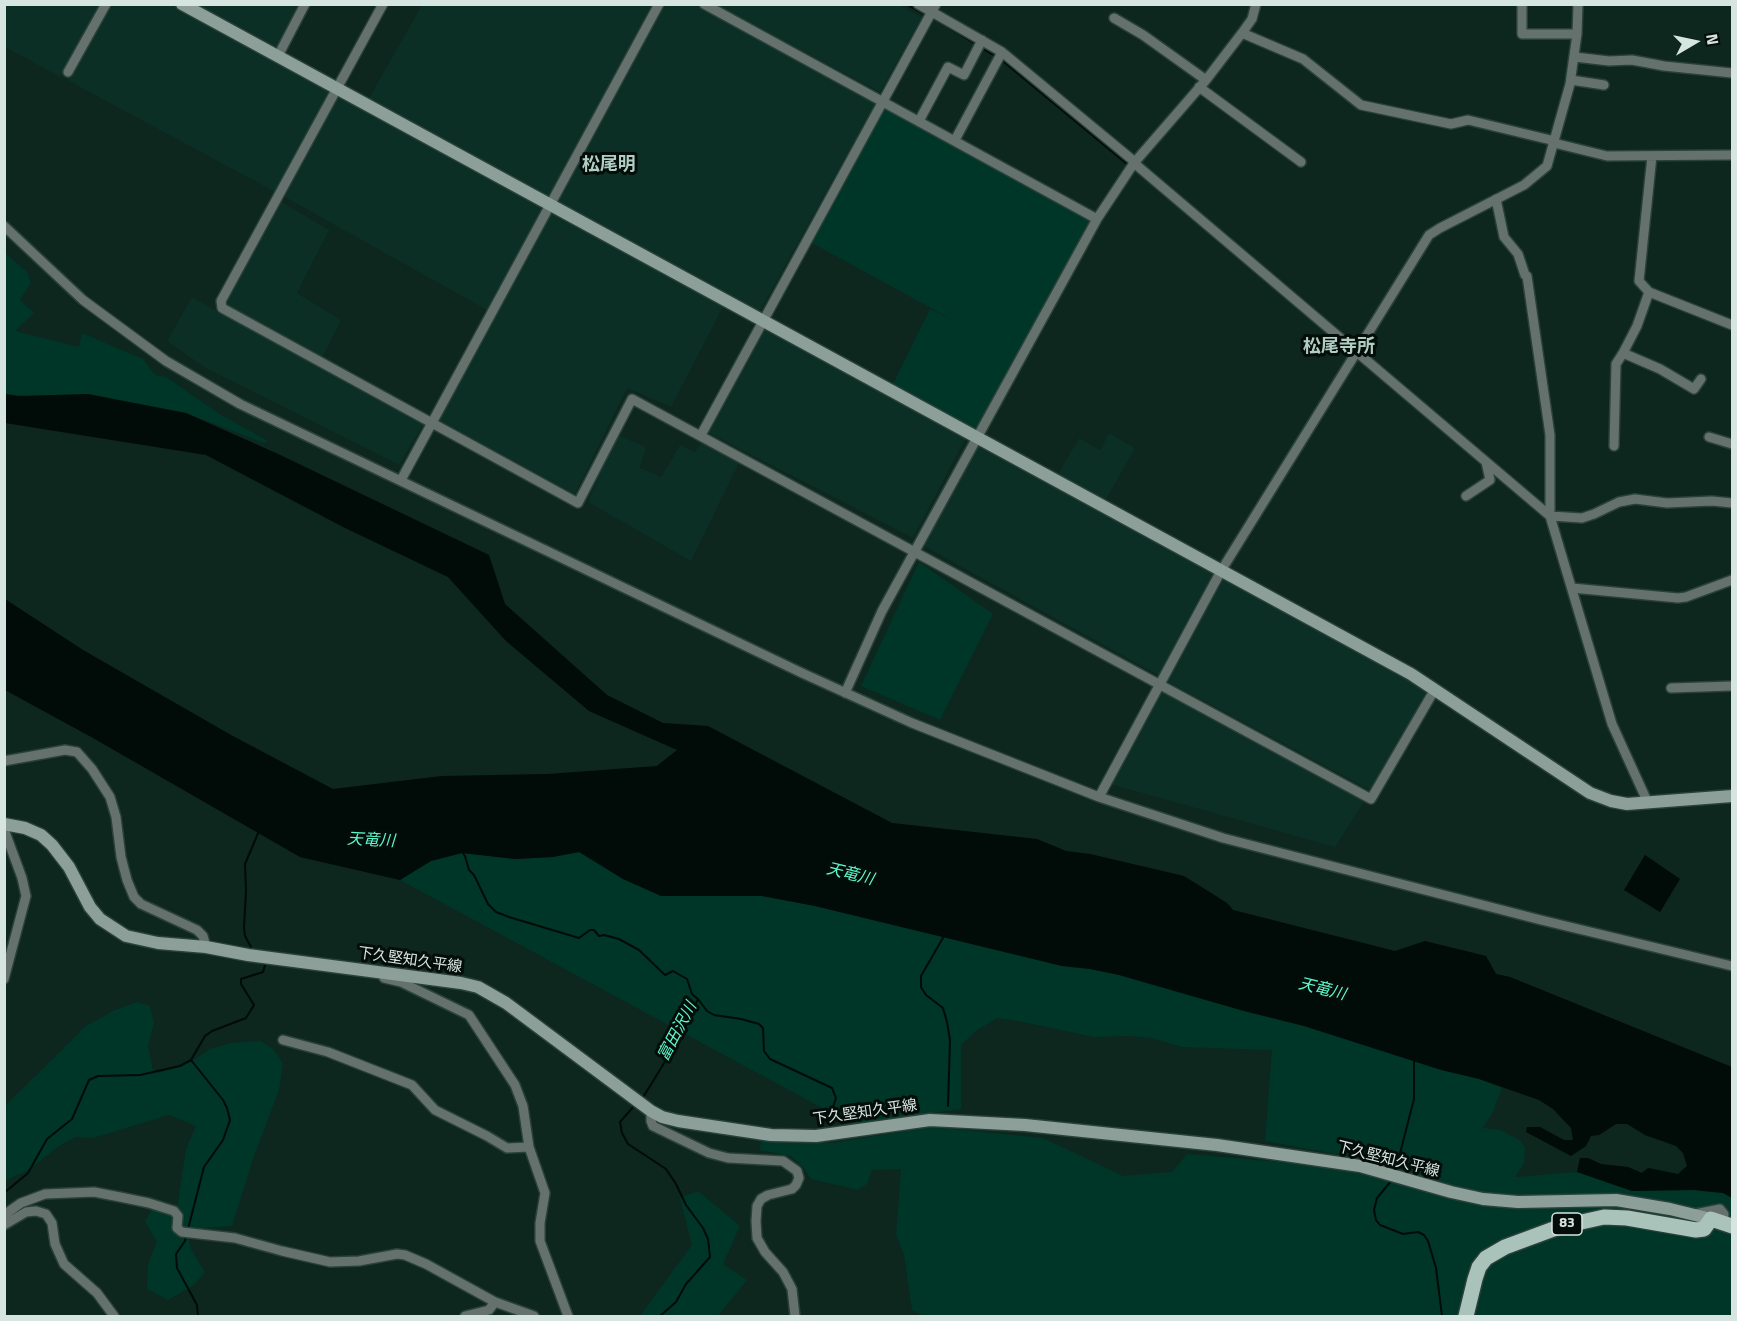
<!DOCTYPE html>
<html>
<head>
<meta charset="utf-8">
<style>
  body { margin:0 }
  #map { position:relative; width:1737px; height:1321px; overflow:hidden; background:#0d261e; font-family:"Titillium Web",sans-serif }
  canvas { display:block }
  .frame { position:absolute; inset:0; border:6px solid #d7e5e0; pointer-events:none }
  .north { position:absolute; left:1665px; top:12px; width:60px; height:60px; -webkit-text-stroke:4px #040d09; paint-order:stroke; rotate:81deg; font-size:16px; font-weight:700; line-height:24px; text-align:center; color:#d7e5e0 }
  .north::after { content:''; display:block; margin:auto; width:21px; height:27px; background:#d7e5e0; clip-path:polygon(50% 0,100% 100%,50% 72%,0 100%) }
</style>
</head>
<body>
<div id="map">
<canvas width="1737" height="1321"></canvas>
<div class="frame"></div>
<div class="north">N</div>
</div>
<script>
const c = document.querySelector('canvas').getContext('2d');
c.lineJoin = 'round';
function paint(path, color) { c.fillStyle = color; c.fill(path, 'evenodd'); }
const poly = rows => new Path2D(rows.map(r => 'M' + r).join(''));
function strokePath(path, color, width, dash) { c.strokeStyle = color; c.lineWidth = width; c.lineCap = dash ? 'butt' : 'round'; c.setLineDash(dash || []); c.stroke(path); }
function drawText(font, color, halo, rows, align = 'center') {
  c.font = font + ' "Titillium Web","Noto Sans JP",sans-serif'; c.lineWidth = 6; c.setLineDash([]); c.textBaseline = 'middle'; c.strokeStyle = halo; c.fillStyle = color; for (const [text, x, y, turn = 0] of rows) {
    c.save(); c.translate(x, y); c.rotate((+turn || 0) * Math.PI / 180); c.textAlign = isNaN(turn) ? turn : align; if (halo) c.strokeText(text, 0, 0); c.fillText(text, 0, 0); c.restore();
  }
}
paint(poly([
  [175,4,332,90,277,193,67,80,110,5],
  [4,5,101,5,60,77,5,47],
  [195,5,299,5,277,47],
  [422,5,652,5,549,198,369,98],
  [664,5,695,5,875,104,760,311,557,201],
  [716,5,899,5,922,17,880,92],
  [339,93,546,207,487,310,283,196],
  [280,201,329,230,297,293,341,320,322,358,225,304],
  [552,211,724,305,671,407,627,388,575,494,439,420],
  [192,297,423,425,399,465,204,367,167,341],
  [765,326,966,438,913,538,707,432],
  [1109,433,1135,448,1104,503,1057,476,1079,438,1100,450],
  [617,435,646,447,640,468,661,477,680,445,695,452,701,442,739,463,691,561,588,502],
  [979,444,1214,572,1158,675,922,545],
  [1222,577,1428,689,1370,790,1165,680],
  [1160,690,1365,800,1335,847,1110,784]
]), '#0b2f24');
paint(poly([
  [885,109,1091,220,977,428,972,429,893,384,930,309,953,320,812,243],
  [4,252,27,272,31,283,20,300,34,313,15,331,79,347,82,333,143,359,155,375,166,377,221,415,268,441,264,443,186,413,5,394],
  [919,562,993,614,940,720,861,686],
  [580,852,623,879,661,896,762,896,815,906,1062,966,1090,969,1119,975,1244,1011,1304,1026,1479,1079,1502,1088,1492,1114,1482,1128,1500,1130,1520,1140,1525,1148,1524,1163,1515,1177,1577,1172,1632,1191,1694,1190,1723,1193,1732,1198,1732,1316,924,1316,912,1310,904,1255,896,1235,901,1169,872,1170,867,1184,858,1190,811,1179,803,1167,791,1156,760,1150,761,1139,832,1143,933,1127,1043,1138,1123,1176,1172,1172,1187,1154,1304,1164,1366,1175,1446,1197,1465,1191,1435,1182,1389,1164,1265,1141,1272,1050,1182,1047,1152,1038,1129,1036,1094,1037,1023,1022,997,1018,976,1031,961,1045,961,1109,852,1124,400,880,431,861,462,853,515,859,553,857],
  [137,1002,150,1006,154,1023,148,1046,153,1070,159,1073,191,1062,210,1049,231,1043,261,1041,274,1050,283,1064,279,1090,254,1156,232,1226,186,1229,191,1249,205,1272,194,1285,168,1300,147,1289,148,1264,157,1242,145,1221,152,1210,177,1209,186,1149,196,1126,169,1115,93,1138,75,1137,59,1146,30,1169,5,1181,4,1107,86,1026,115,1010],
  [698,1191,740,1226,723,1264,747,1280,718,1316,640,1316,692,1245,680,1198]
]), '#003628');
paint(poly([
  [5,394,18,396,88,394,186,413,278,454,489,555,505,604,607,695,663,723,708,726,892,823,1037,839,1066,851,1090,854,1184,876,1227,903,1233,910,1395,951,1425,941,1486,956,1496,974,1510,977,1732,1067,1732,1198,1723,1193,1694,1190,1632,1191,1577,1172,1580,1158,1588,1158,1601,1164,1628,1167,1642,1173,1648,1168,1678,1174,1687,1166,1683,1153,1676,1146,1645,1135,1627,1124,1616,1124,1599,1135,1591,1136,1586,1146,1571,1156,1526,1132,1527,1127,1540,1127,1564,1140,1573,1140,1571,1128,1553,1109,1539,1100,1479,1079,1441,1070,1304,1026,1244,1011,1119,975,1090,969,1062,966,815,906,762,896,661,896,623,879,579,852,553,857,515,859,462,853,431,861,400,880,300,857,93,738,5,690,5,599,83,650,231,735,333,789,442,776,548,774,657,766,677,750,589,711,506,641,448,577,343,527,206,455,5,423],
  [1645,855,1680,879,1660,912,1624,890]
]), '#010b07');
strokePath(poly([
  [906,4,928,16],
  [933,18,974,43],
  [985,50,995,56],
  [1004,62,1127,164],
  [462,852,465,856,469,870,474,875,488,904,496,912,509,917,579,938,590,930,594,930,599,936,604,935,619,939,639,950,665,975,673,971,687,979,692,994,698,999,682,1034,642,1099],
  [944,936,921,976,921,987,926,995,943,1008,947,1022,950,1040,948,1106],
  [251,947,245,936,244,928,246,891,245,864,259,831],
  [698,999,707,1011,714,1015,741,1019,759,1024,763,1028,764,1051,770,1059,832,1088,836,1098,830,1116],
  [635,1105,620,1122,622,1133,628,1144,666,1169,676,1184,686,1205,703,1228,708,1239,710,1257,686,1284,676,1302,660,1316],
  [1397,1165,1414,1099,1414,1059],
  [1392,1180,1377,1198,1374,1210,1376,1220,1380,1225,1403,1234,1418,1232,1424,1235,1428,1241,1436,1268,1442,1316],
  [4,1193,28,1173,47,1139,72,1119,89,1080,98,1076,140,1075,180,1066,191,1060,205,1036,212,1031,246,1018,254,1005,241,984,241,979,263,972,265,965,262,962],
  [188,1229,204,1167,223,1140,230,1120,227,1108,223,1100,191,1060],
  [186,1235,185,1241,176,1254,177,1268,197,1305,198,1316]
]), '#010b07', 2);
const street = poly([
  [383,4,221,301,222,308,578,503,632,399,1371,799,1435,689],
  [704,4,1097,219],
  [918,4,1002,52,1135,162],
  [1522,4,1522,34,1577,34],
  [1114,18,1143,35,1206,80],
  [1242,33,1303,59,1361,105,1451,124,1468,120,1555,141],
  [278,56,305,4],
  [1575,57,1609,61,1632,60,1664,66,1732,73],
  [68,72,106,4],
  [1571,80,1604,85],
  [1199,87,1301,162],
  [919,121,948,67,964,75,982,40],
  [955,140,1002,52],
  [1554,143,1607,156,1732,155],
  [1652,156,1639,281,1649,292,1732,325],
  [1134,163,1550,516,1582,518,1594,514,1619,502,1635,499,1667,503,1712,501,1732,503],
  [1496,199,1504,237,1518,254,1525,275,1527,276,1550,435,1550,516,1612,724,1648,803],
  [4,226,83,300,166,361,240,404,802,673,912,723,1099,797,1223,838,1541,920,1732,966],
  [1649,292,1637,326,1623,353,1660,369,1694,389,1701,379],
  [701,435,936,4],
  [1709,437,1732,444],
  [1614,446,1616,364,1623,353],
  [401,480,659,4],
  [1466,496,1490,480,1486,462],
  [1572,588,1678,598,1686,597,1732,580],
  [1671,688,1732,686],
  [845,693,882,611,1097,219,1134,163,1206,80,1242,33,1252,19,1256,4],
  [4,761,65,750,77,752,92,769,110,797,116,817,121,857,127,880,134,897,141,904,197,930,203,936,206,947],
  [1099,797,1221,571,1429,235,1440,228,1524,185,1547,166,1570,84,1577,34,1578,4],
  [4,829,22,878,26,896,4,979],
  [384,978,401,982,469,1015,515,1085,523,1106,529,1147,545,1193,540,1223,540,1241,568,1316],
  [283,1040,328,1052,412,1085,435,1110,487,1136,507,1148,529,1147],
  [651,1111,651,1121,653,1126,709,1153,728,1158,783,1161,797,1171,799,1178,796,1185,792,1189,768,1195,761,1199,757,1206,756,1221,757,1238,765,1252,783,1272,792,1289,795,1316],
  [1695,1214,1720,1209,1724,1214,1723,1223],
  [4,1215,21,1203,45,1194,94,1192,120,1197,149,1203,174,1211,178,1216,177,1228,182,1232,235,1238,282,1251,330,1262,359,1261,397,1254,405,1255,426,1264,495,1302,534,1316],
  [4,1225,26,1212,36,1211,46,1214,52,1223,55,1244,64,1264,97,1293,114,1316],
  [465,1316,489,1310,495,1302]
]);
const secondary = poly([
  [182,4,1411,674,1590,793,1611,801,1627,804,1732,796],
  [4,824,25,828,41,835,52,845,69,867,90,907,100,919,126,936,158,943,206,947,248,955,461,983,478,987,506,1003,651,1111,662,1117,678,1121,771,1135,816,1136,930,1120,1025,1125,1217,1145,1360,1166,1451,1192,1483,1199,1518,1202,1616,1200,1670,1209,1711,1219]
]);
const primary = poly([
  [1466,1316,1475,1279,1479,1267,1486,1258,1505,1247,1559,1227,1604,1217,1627,1218,1696,1230,1704,1229,1711,1219,1732,1226]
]);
strokePath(street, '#294139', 12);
strokePath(secondary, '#294139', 15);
strokePath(primary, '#294139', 18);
strokePath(street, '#65716c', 9);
strokePath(secondary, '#8c9f98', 12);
strokePath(primary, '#aac3ba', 15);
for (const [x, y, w] of [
  [1567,1224,30]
]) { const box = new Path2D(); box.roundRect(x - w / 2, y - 11, w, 22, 4.5); c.fillStyle = '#040d09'; c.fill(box); strokePath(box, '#d7e5e0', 1.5); }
drawText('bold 14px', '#d7e5e0', null, [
  ["83",1567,1224]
]);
drawText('15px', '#d7e5e0', '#040d09', [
  ["下久堅知久平線",410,961,8],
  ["下久堅知久平線",865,1113,-8],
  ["下久堅知久平線",1388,1160,14]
]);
drawText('italic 16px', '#5df8cb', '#040d09', [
  ["天竜川",371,841,3],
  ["天竜川",850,875,14],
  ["天竜川",1322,990,14],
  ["富田沢川",678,1032,-62]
]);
drawText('bold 18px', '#b0cec2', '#040d09', [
  ["松尾明",609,166],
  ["松尾寺所",1339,348]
]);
</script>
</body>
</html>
